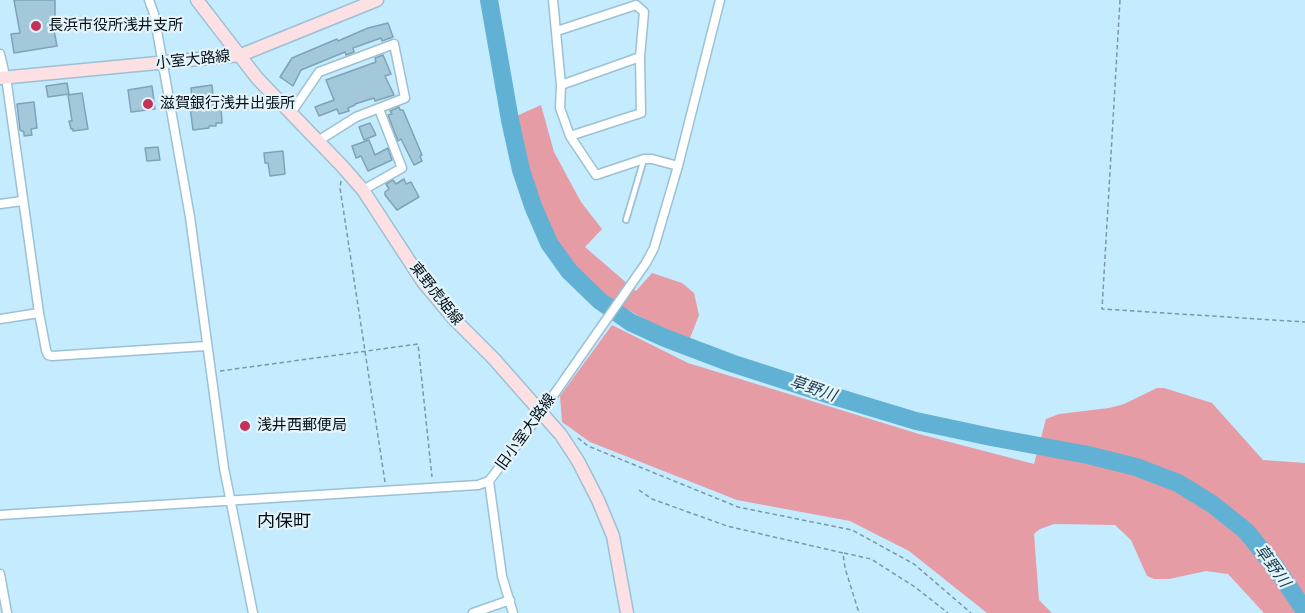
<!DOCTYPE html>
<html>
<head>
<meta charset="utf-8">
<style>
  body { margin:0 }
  canvas { display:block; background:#c4ebfe }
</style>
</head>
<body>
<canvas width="1305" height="613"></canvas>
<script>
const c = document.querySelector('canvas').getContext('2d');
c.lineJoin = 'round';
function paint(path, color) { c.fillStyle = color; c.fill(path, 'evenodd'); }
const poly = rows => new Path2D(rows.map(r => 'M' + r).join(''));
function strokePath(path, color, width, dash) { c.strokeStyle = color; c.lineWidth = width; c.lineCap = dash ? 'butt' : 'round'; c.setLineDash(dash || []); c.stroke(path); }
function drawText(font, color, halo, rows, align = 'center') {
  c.font = font + ' "Noto Sans","Noto Sans JP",sans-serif'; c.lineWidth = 4.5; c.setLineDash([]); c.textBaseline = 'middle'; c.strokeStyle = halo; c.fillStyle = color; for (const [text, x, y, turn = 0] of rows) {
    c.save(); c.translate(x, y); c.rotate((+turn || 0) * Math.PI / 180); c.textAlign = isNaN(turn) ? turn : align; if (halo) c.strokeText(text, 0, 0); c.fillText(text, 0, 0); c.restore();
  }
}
paint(poly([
  [541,105,554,152,581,202,602,229,585,247,636,291,652,273,682,283,694,293,699,315,688,343,601,295,559,249,534,195,512,118],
  [612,325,688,363,919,434,1034,464,1046,419,1059,414,1109,408,1124,404,1157,388,1164,388,1212,403,1263,460,1305,463,1305,613,1264,613,1228,574,1206,571,1169,579,1154,579,1147,576,1131,540,1115,525,1054,524,1040,529,1034,534,1039,600,1052,613,987,613,909,551,850,521,737,500,590,442,562,422,560,396]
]), '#e59ca5');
strokePath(poly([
  [489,0,510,120,521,170,533,206,549,243,569,271,600,301,630,322,665,338,731,363,830,395,916,421,991,437,1088,455,1136,467,1178,483,1212,504,1246,531,1276,568,1305,611]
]), '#60b1d4', 18);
const building = poly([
  [14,0,55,0,55,17,52,20,57,46,14,53,11,34,20,33,14,0],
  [388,23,393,37,382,41,381,38,353,48,354,52,346,55,345,52,301,70,293,86,280,77,292,58,337,39,338,41,368,28,388,23],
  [383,55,391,74,385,76,394,95,375,101,374,98,355,104,355,105,348,108,349,111,339,114,337,109,319,116,315,107,334,100,326,80,376,62,375,58,383,55],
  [67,83,69,94,48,97,46,86,67,83],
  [212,85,214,107,221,107,222,123,216,123,216,126,209,126,209,128,193,130,190,107,193,107,191,88,212,85],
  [152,86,155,109,131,112,128,90,152,86],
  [82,93,88,129,73,131,73,129,71,129,69,121,72,121,68,95,82,93],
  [34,102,37,128,31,129,32,135,24,136,24,132,20,130,17,104,34,102],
  [399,107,400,110,403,110,422,155,420,156,422,161,414,165,401,139,398,141,388,115,392,114,390,111,399,107],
  [370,123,376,135,364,140,359,127,370,123],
  [369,140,375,155,388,148,392,160,368,171,361,156,356,158,352,146,369,140],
  [158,147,160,160,147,161,145,148,158,147],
  [283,151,285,174,270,176,268,163,265,163,264,153,283,151],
  [404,179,406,184,411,182,419,197,397,210,385,195,385,192,389,189,386,184,393,180,396,184,404,179]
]);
paint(building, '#a2c8da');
strokePath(building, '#7fa3b5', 1.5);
const lane = poly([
  [626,220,644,159]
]);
const street = poly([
  [149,0,154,14,190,217,224,468,253,613],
  [553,0,561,85,560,108,570,136,596,175,644,159,652,159,678,166],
  [557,31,636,5,644,12,640,57,641,113,570,136],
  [0,54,7,84,39,313],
  [561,85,640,57],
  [291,113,319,72,394,44,405,98,356,117,318,141],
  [363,190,402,168,379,109],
  [0,204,22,201],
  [0,319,39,313,46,350,48,355,52,356,206,346],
  [489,481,502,576,513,613],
  [0,515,478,485,489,481,541,413,646,263,654,248,678,166,720,0],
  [0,574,7,613],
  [473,613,510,600]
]);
const secondary = poly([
  [197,0,257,78,342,166,363,190,423,282,454,319,494,359,561,435,578,461,598,500,613,536,627,613],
  [0,78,241,55,377,0]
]);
strokePath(lane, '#9bc1d3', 8);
strokePath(street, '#9bc1d3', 11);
strokePath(secondary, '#9bc1d3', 15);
strokePath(poly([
  [1120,0,1102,309,1305,322],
  [341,181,340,188,385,482],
  [220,371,418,344,432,477],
  [578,438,588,446,738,507,852,530,914,564,971,613],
  [639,490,652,499,727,526,843,553,845,568,859,613],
  [844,553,871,559,915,587,948,613]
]), '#7b98a6', 1.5, [4.5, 3]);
strokePath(lane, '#fff', 4.5);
strokePath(street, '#fff', 8);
strokePath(secondary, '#fde0e4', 12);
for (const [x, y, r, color] of [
  [36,26,6,"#c33357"],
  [148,104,6,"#c33357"],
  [245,426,6,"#c33357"]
]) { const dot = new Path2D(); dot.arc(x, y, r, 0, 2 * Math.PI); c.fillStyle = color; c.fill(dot); strokePath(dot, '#e5f4fb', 2); }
drawText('15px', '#020e14', '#e5f4fb', [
  ["長浜市役所浅井支所",48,26],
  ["滋賀銀行浅井出張所",160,104],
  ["浅井西郵便局",257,426]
], 'left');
drawText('15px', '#020e14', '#e5f4fb', [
  ["小室大路線",193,60,-6],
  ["東野虎姫線",436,294,52],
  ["旧小室大路線",526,432,-54]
]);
drawText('italic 16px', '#1b3f4f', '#e5f4fb', [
  ["草野川",813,389,19],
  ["草野川",1272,566,54]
]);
drawText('18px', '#020e14', '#e5f4fb', [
  ["内保町",284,522]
]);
</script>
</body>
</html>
